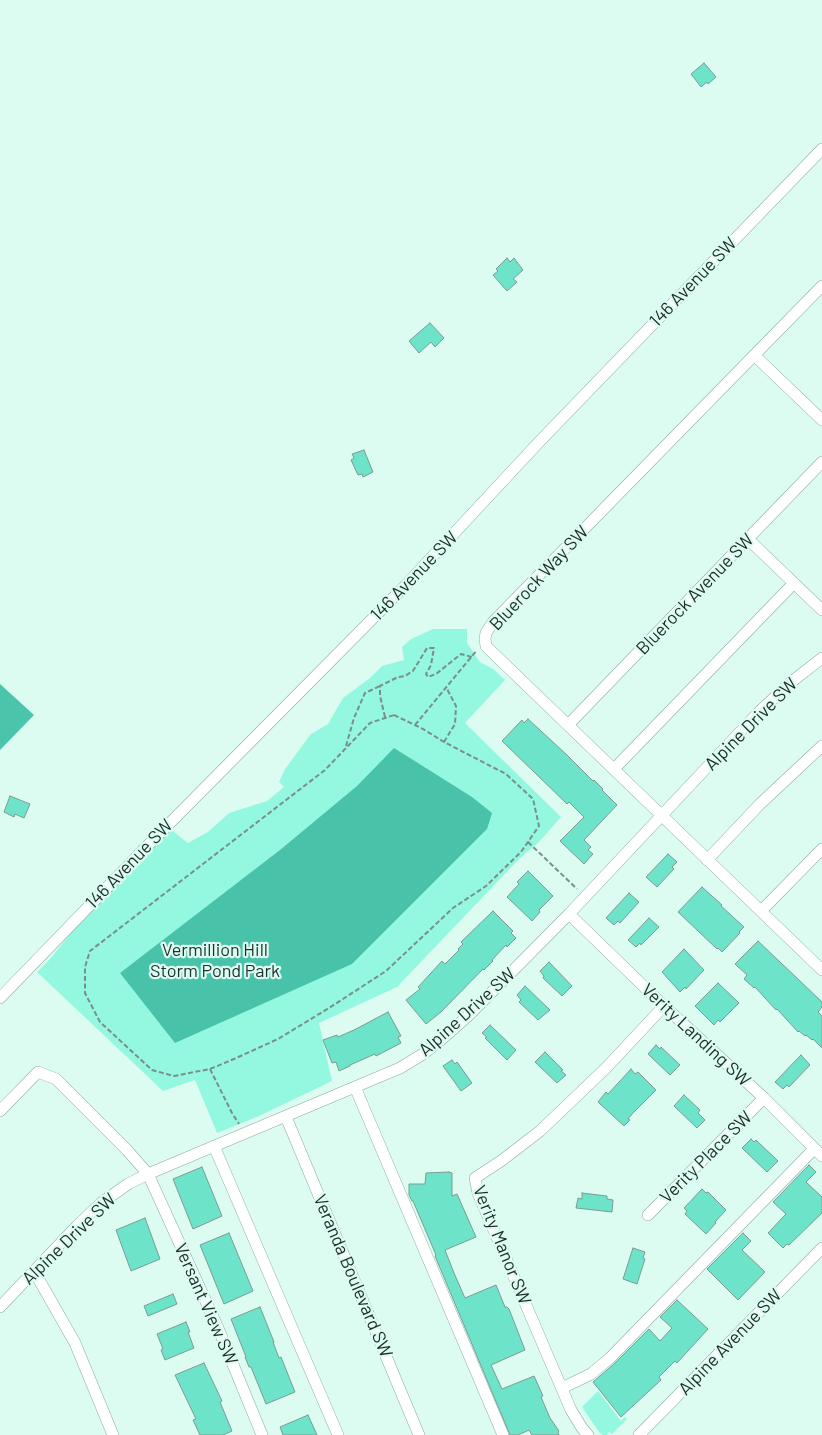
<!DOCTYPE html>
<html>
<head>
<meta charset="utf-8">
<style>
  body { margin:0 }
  canvas { display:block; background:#dcfcf2 }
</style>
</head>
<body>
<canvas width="822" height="1435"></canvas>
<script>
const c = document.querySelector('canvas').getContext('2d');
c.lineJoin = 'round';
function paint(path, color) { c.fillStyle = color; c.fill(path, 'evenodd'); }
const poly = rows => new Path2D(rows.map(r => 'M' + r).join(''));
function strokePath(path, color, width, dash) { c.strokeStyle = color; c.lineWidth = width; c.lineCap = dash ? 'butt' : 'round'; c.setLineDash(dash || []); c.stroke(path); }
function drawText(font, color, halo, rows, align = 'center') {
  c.font = font + ' Barlow,sans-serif'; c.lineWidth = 4.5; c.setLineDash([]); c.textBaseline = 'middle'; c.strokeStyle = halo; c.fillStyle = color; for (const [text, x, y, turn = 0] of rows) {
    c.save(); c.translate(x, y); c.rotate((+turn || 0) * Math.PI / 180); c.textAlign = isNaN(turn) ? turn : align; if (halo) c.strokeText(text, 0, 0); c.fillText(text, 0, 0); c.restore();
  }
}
paint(poly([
  [433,629,467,629,467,643,480,662,493,669,505,680,465,723,561,817,538,843,520,858,397,987,319,1023,332,1081,259,1116,217,1133,195,1080,163,1091,37,972,50,959,75,928,169,828,188,843,208,832,229,813,267,801,284,787,279,782,285,769,311,734,328,724,343,698,370,678,382,666,404,660,402,647,411,639],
  [598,1391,621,1421,625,1417,627,1419,612,1434,609,1432,607,1435,603,1435,599,1432,582,1407]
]), '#94f8e0');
paint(poly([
  [0,684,34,715,0,750]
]), '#4ac5ab');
paint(poly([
  [394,748,472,797,492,813,487,829,352,964,175,1043,120,973,280,850,357,786]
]), '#48c3a9');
const building = poly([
  [704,63,716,77,708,84,707,82,701,87,691,74,704,63],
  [507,258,510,262,514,258,523,270,513,279,517,282,507,291,493,275,498,271,496,269,507,258],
  [430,323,444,338,435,347,431,342,419,353,409,341,430,323],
  [364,450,373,472,363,477,362,474,358,475,351,460,354,458,352,454,364,450],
  [528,719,567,755,593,781,594,780,603,789,602,790,617,805,584,840,591,847,588,850,593,854,584,864,560,841,584,817,569,802,567,804,502,741,522,720,524,723,528,719],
  [10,796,30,804,24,818,15,814,14,817,4,812,10,796],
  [668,854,677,862,672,867,674,869,657,887,646,877,668,854],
  [528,871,553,896,539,910,540,912,532,921,507,897,519,884,517,882,528,871],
  [702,887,722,905,721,906,744,927,739,932,740,933,722,952,718,948,717,949,678,912,702,887],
  [629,893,639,902,620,923,618,921,614,925,606,918,629,893],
  [493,911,513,931,511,933,516,938,507,947,506,945,492,960,493,961,484,970,483,969,441,1012,426,1024,406,1000,420,989,418,987,442,961,445,964,459,950,458,949,463,944,461,942,493,911],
  [649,918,659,927,641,945,640,943,636,947,628,940,649,918],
  [758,941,822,1002,822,1007,818,1012,822,1016,822,1048,813,1039,812,1040,806,1035,805,1036,799,1031,798,1032,777,1009,776,1010,755,987,754,988,744,979,747,975,735,964,758,941],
  [684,949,704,970,686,989,685,987,680,992,662,972,684,949],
  [549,962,572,986,562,996,543,978,544,976,540,971,549,962],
  [718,983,739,1003,720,1022,718,1020,714,1025,695,1006,718,983],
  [525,986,550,1010,538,1020,519,1002,521,1000,517,995,525,986],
  [388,1012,401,1036,398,1037,401,1043,376,1056,375,1054,350,1065,350,1066,339,1071,336,1062,332,1063,323,1040,337,1035,338,1037,354,1030,388,1012],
  [490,1025,516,1050,507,1060,485,1038,487,1037,482,1033,490,1025],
  [656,1045,660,1049,661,1047,680,1065,670,1075,648,1054,656,1045],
  [545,1052,563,1070,561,1071,566,1075,557,1083,535,1062,545,1052],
  [801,1055,810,1065,789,1087,787,1085,783,1089,775,1082,801,1055],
  [452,1060,455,1064,457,1062,472,1083,461,1091,443,1066,452,1060],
  [631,1069,635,1074,638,1072,656,1090,633,1113,628,1119,630,1120,624,1126,598,1102,606,1092,608,1094,631,1069],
  [684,1095,700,1110,698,1113,705,1120,697,1128,674,1106,684,1095],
  [751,1139,754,1142,756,1140,778,1161,767,1172,742,1148,751,1139],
  [809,1165,816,1172,806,1182,822,1197,822,1213,789,1245,787,1244,783,1248,768,1233,786,1214,773,1202,809,1165],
  [202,1167,222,1216,193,1229,173,1179,202,1167],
  [449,1172,452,1173,452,1196,457,1194,476,1237,445,1250,454,1273,465,1298,496,1285,505,1307,507,1307,509,1309,525,1350,491,1365,502,1389,534,1376,543,1396,541,1397,550,1418,559,1431,558,1432,559,1435,532,1435,529,1430,518,1435,510,1435,435,1256,436,1255,413,1201,412,1201,409,1195,409,1184,425,1184,426,1173,449,1172],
  [702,1189,706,1193,708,1192,726,1210,715,1222,716,1223,706,1234,685,1214,687,1211,684,1208,702,1189],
  [582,1193,607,1196,607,1199,613,1200,612,1212,576,1208,578,1198,582,1199,582,1193],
  [145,1218,160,1259,131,1271,116,1230,145,1218],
  [229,1233,253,1291,224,1304,200,1245,229,1233],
  [743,1233,751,1241,742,1250,765,1272,738,1300,707,1269,743,1233],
  [633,1248,645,1252,643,1258,645,1259,637,1284,623,1279,633,1248],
  [173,1294,177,1304,148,1316,144,1306,173,1294],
  [677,1300,708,1329,677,1363,675,1361,659,1377,661,1380,621,1417,593,1382,615,1363,649,1329,660,1341,672,1328,660,1317,677,1300],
  [260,1307,274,1342,273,1342,279,1358,281,1357,295,1392,266,1404,251,1367,249,1367,245,1357,246,1357,231,1319,260,1307],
  [186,1322,190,1332,188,1332,194,1348,165,1360,161,1350,163,1349,157,1334,186,1322],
  [204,1363,222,1401,220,1402,232,1431,223,1435,200,1435,193,1420,196,1419,175,1375,204,1363],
  [308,1415,317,1435,283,1435,280,1427,308,1415]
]);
paint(building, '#6de4c9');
strokePath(building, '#7d9b92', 1);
const minor = poly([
  [822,286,493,622,486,633,485,639,486,646,491,651,822,970],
  [754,355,822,420],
  [748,539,822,610],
  [568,725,822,462],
  [614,769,794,583],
  [707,860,760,804,822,746],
  [761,911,822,849],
  [569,914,664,1006,764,1098,822,1156],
  [0,998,156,837,406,585,539,442,822,149],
  [355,1087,503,1435],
  [0,1111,38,1072,56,1079,127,1150,148,1174,218,1328,262,1435],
  [286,1117,419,1435],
  [214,1146,338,1435],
  [648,1215,764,1098],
  [34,1271,75,1343,113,1435],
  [0,1307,77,1226,101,1203,128,1184,148,1174,400,1068,423,1054,442,1039,469,1015,569,914,758,713,790,683,822,658],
  [562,1388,591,1374,610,1358,814,1149],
  [588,1435,582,1428,571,1410,478,1193,475,1178,501,1161,540,1131,606,1068,664,1006],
  [639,1435,822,1248]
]);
strokePath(minor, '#8caaa1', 12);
strokePath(poly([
  [394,715,423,729,444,742,506,774,533,799,539,826,521,852,486,886,453,908,386,971,329,1008,278,1039,234,1059,210,1069,174,1076,152,1070,100,1022,85,993,85,967,90,951,325,770,370,723,394,715],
  [385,717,380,696,380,686,398,677,405,676,413,671,427,648,434,648,431,665,426,674,428,677,436,674,461,654,472,657],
  [415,725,477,650],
  [444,742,455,724,456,706,446,687],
  [346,746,354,718,365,693,380,686],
  [528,842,577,889],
  [210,1069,232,1113,239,1124]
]), '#798f89', 2, [5, 2.5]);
strokePath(minor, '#fff', 11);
drawText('18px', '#1e2a27', '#dcfcf2', [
  ["146 Avenue SW",693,282,-46],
  ["146 Avenue SW",414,576,-46],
  ["Bluerock Way SW",539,578,-47],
  ["Bluerock Avenue SW",695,594,-46],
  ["Alpine Drive SW",751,724,-45],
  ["146 Avenue SW",129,864,-46],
  ["Alpine Drive SW",467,1012,-42],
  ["Verity Landing SW",696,1035,43],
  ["Verity Place SW",706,1157,-45],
  ["Alpine Drive SW",69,1239,-44],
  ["Verity Manor SW",502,1245,68],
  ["Veranda Boulevard SW",353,1276,67],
  ["Versant View SW",206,1304,66],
  ["Alpine Avenue SW",730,1342,-46]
]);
drawText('18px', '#1b312b', '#dcfcf2', [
  ["Vermillion Hill",215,950],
  ["Storm Pond Park",215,971]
]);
</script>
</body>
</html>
